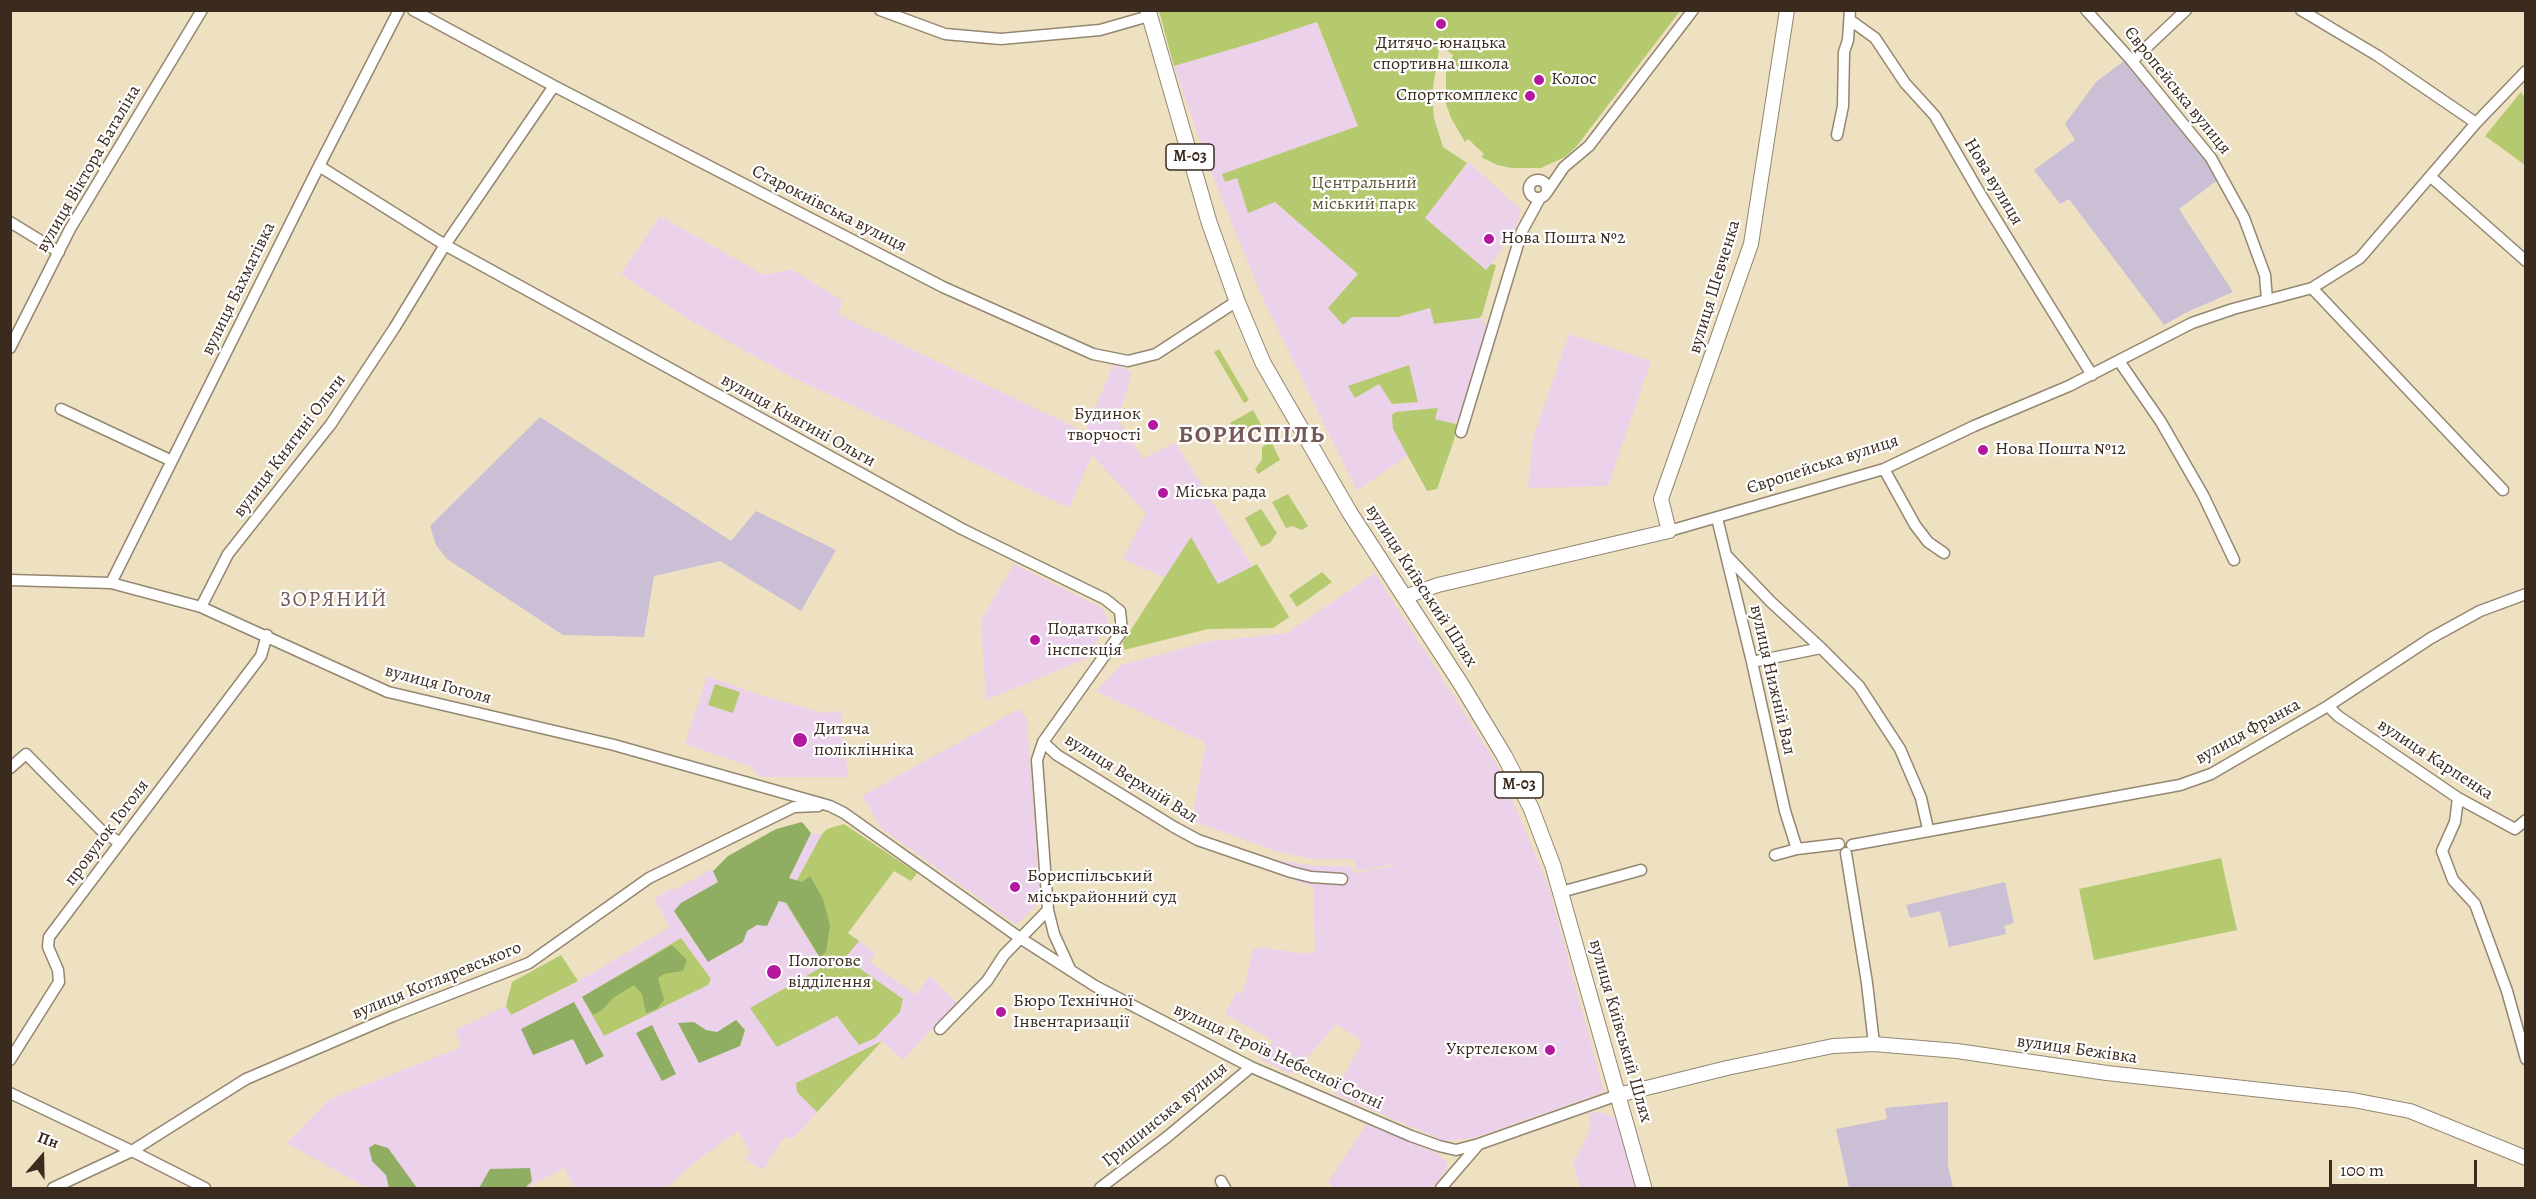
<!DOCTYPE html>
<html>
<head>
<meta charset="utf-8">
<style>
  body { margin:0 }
  #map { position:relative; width:2536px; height:1199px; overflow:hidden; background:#ede1c1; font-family:Alegreya,serif }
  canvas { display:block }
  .frame { position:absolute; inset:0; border:12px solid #3b2a1e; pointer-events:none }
  .north { position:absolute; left:12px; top:1127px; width:60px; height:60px; -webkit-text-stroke:4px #fff; paint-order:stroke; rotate:20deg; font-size:16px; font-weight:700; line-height:24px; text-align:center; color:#3b2a1e }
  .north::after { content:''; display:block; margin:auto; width:21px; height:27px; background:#3b2a1e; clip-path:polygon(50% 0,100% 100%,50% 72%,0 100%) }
  .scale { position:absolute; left:2329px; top:1160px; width:148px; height:27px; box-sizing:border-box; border:3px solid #3b2a1e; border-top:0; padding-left:8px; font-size:18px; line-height:21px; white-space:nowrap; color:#3b2a1e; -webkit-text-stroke:4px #fff; paint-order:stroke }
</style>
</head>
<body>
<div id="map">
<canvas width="2536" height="1199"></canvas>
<div class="frame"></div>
<div class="north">Пн</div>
<div class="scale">100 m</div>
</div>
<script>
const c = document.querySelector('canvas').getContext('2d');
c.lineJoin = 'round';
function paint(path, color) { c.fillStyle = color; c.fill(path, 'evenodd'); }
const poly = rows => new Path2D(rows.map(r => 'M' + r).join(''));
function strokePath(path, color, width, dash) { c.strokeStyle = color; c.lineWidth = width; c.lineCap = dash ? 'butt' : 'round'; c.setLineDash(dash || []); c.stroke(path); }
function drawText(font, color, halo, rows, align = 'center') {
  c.font = font + ' Alegreya,serif'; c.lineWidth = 4.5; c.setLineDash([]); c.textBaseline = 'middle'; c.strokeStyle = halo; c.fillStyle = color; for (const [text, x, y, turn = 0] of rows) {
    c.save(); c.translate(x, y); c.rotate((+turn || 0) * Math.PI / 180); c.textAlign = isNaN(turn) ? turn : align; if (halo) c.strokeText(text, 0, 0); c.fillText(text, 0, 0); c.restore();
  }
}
paint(poly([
  [1316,22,1359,126,1223,174,1225,182,1236,178,1275,202,1358,274,1352,317,1398,317,1431,308,1434,324,1481,318,1487,327,1460,418,1357,491,1263,299,1212,175,1174,66,1256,42],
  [1469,162,1521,210,1516,227,1487,271,1424,218],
  [660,216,764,275,791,269,843,301,838,314,1085,432,1114,363,1132,372,1118,419,1143,459,1175,442,1254,569,1201,594,1123,559,1146,513,1092,455,1069,508,790,376,693,322,621,274],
  [1569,334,1651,361,1608,486,1528,488,1533,438],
  [1014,564,1102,608,1108,620,1088,658,986,700,981,621],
  [1375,573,1498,766,1548,885,1604,1092,1474,1138,1445,1141,1334,1094,1362,1042,1337,1024,1292,1074,1261,1060,1273,1041,1225,1014,1236,992,1243,993,1253,950,1258,947,1307,954,1315,950,1313,887,1275,873,1280,860,1313,866,1350,866,1355,873,1393,866,1393,864,1357,871,1354,859,1312,859,1279,852,1192,821,1206,743,1096,691,1121,665,1206,642,1287,633],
  [707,676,763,696,824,713,841,711,848,777,759,777,751,767,685,744],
  [1019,709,1027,719,1040,902,1016,925,881,828,862,796],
  [811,833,852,839,894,870,848,933,875,953,870,962,916,995,930,976,957,1003,903,1060,882,1041,793,1139,784,1137,763,1170,745,1159,750,1151,738,1131,696,1161,667,1188,575,1188,564,1168,525,1188,367,1188,287,1143,330,1099,461,1047,455,1030,506,1006,510,1014,570,986,670,927,654,899,672,888,674,890,712,869,719,881],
  [1601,1112,1614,1117,1620,1129,1638,1188,1581,1188,1573,1165,1591,1128,1588,1113],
  [1368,1122,1438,1154,1446,1161,1447,1168,1434,1188,1335,1188,1328,1182]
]), '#ecd1ea');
paint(poly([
  [2124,61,2209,162,2219,179,2179,209,2233,292,2185,313,2164,325,2069,199,2060,204,2034,170,2075,140,2065,124,2096,82],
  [540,417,731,541,756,511,836,550,801,611,720,561,654,576,644,637,563,635,447,559,436,545,430,526],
  [2005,882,2014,923,2004,926,2006,934,1949,947,1940,911,1910,918,1906,905],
  [1948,1102,1948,1165,1953,1188,1849,1188,1836,1129,1887,1119,1885,1108]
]), '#cbbfd5');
paint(poly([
  [1159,11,1159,10,1680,11,1576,147,1565,157,1541,168,1512,168,1497,165,1481,157,1484,154,1468,139,1465,142,1451,118,1446,104,1446,72,1453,55,1440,45,1432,93,1434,118,1443,147,1467,163,1425,218,1486,270,1491,264,1496,265,1482,315,1479,318,1434,324,1430,308,1398,317,1352,317,1343,325,1328,308,1358,274,1275,202,1248,213,1237,178,1225,182,1222,174,1358,126,1317,22,1256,42,1174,66],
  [2521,92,2525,97,2525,165,2485,136],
  [1219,349,1249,400,1244,403,1214,352],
  [1409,365,1418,402,1392,404,1379,384,1355,398,1348,386],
  [1438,408,1435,419,1456,424,1454,440,1437,489,1427,491,1393,429,1392,415,1395,412],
  [1253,410,1263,428,1249,434,1245,429,1233,429,1230,423],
  [1271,441,1280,460,1258,474,1255,469,1262,460,1262,447],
  [1288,494,1308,526,1302,530,1292,526,1286,528,1272,502],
  [1261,509,1277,533,1270,543,1261,547,1245,518],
  [1191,537,1218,584,1257,564,1289,617,1273,628,1208,629,1124,650,1123,642],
  [1322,572,1332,582,1297,607,1289,595],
  [715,684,740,692,733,713,708,705],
  [844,824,917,873,911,881,894,871,848,933,859,941,845,958,903,999,900,1012,875,1038,859,1045,837,1016,777,1047,750,1008,824,966,820,958,785,902,822,834,827,829],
  [2221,858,2237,930,2094,960,2079,889],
  [681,938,711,979,708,985,604,1036,582,997],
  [561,955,578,981,511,1015,506,1006,512,982],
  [882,1041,817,1112,797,1092,796,1083]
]), '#b5ca6f');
paint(poly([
  [802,822,811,833,789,878,802,882,810,876,823,899,830,925,826,952,820,958,787,903,779,901,767,926,757,925,747,931,743,942,708,962,674,911,681,903,718,882,713,871,728,856,776,829],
  [672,945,687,960,683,971,664,974,658,978,664,1000,657,1009,646,1013,642,994,634,985,613,998,602,1010,593,1015,582,997],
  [574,1002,604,1056,586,1065,573,1039,533,1055,521,1029],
  [736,1020,745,1030,740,1046,699,1063,678,1023,694,1022,706,1030,717,1032],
  [652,1025,676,1074,662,1081,636,1033],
  [375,1144,388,1148,417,1188,389,1188,386,1175,372,1161,369,1148],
  [530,1168,532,1181,525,1188,479,1188,490,1169]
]), '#90ae62');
const minor = poly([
  [413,10,554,86,943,287,1093,354,1128,361,1156,354,1237,301],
  [880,10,945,34,1001,39,1100,30,1149,16],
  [2086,10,2132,61,2211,158,2244,218,2265,275,2267,300],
  [2301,10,2378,56,2476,123],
  [1850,20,1875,38,1905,83,1935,116,1982,197,2092,375],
  [2132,61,2186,10],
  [1837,135,1843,106,1844,52,1848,40,1850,10],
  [319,166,445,245,962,529,1105,599,1120,611,1122,631,1043,742,1037,760,1048,910,1054,934,1070,969],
  [2431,177,2526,261],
  '1529 189a9 9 0 1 1 18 0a9 9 0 1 1-18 0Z',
  [1547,192,1564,167,1589,146,1693,10],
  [10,222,59,252],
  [2312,288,2503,490],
  [10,348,70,229,202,10],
  [2119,361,2161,422,2203,495,2234,560],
  [61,409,172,461],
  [1461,432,1522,231,1540,198],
  [1884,469,1915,525,1928,542,1944,553],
  [1717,518,1752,662,1785,811,1797,849],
  [1669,531,1884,469,1974,426,2069,386,2192,323,2233,309,2312,288,2360,258,2476,123,2526,71],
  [1727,556,1771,602,1821,648],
  [10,580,111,583,201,607,388,692,614,745,830,806,844,813,1020,938,1095,986,1145,1012,1251,1067,1411,1136,1439,1146,1456,1150,1479,1144],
  [111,583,319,166,399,10],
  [201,607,228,554,331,424,395,327,445,245,554,86],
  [1752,662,1821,648,1859,686,1900,749,1921,798,1928,829],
  [2328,706,2338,716,2458,798,2515,829,2526,820],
  [1043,742,1057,755,1174,827,1198,840,1291,872,1311,877,1342,879],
  [10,768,26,754,101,830,120,843],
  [2458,798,2455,822,2442,851,2453,880,2475,904,2507,991,2526,1059],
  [1852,845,2180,785,2211,774,2328,706,2431,638,2480,611,2526,594],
  [1846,853,1867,983,1874,1044],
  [1775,855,1797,849,1839,844],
  [1561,892,1641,870],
  [940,1029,987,981,1004,955,1048,910],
  [10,1060,59,982,58,970,48,947,49,937,261,656,267,635],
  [10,1093,132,1151,205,1188],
  [1221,1181,1225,1188],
  [53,1188,132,1151,246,1079,393,1016,529,963,649,878,794,807,818,806],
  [1100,1188,1167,1137,1251,1067],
  [1441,1188,1479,1144,1618,1095]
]);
const major = poly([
  [1404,597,1438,585,1669,531,1661,499,1751,244,1787,10],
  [1618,1095,1727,1068,1833,1046,1874,1044,1957,1051,2107,1073,2353,1100,2410,1111,2526,1158]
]);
const highway = poly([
  [1148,10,1209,222,1237,301,1263,363,1350,513,1461,684,1505,757,1531,808,1553,866,1644,1188]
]);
strokePath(minor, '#948670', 13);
strokePath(major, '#948670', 16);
strokePath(highway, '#948670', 17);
strokePath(minor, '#fff', 10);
strokePath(major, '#fff', 14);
strokePath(highway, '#fff', 15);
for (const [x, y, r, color] of [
  [1441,24,6,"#b5179e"],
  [1539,80,6,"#b5179e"],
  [1530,96,6,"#b5179e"],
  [1489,239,6,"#b5179e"],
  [1153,425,6,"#b5179e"],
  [1983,450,6,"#b5179e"],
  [1163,493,6,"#b5179e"],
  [1035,640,6,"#b5179e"],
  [800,740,8,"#b5179e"],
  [1015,887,6,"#b5179e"],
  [774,972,8,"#b5179e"],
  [1001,1012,6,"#b5179e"],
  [1550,1050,6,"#b5179e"]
]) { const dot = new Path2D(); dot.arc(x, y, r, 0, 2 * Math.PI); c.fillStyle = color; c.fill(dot); strokePath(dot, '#fff', 2); }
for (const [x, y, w] of [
  [1190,157,48],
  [1519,785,48]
]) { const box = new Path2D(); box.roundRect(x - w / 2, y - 13, w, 26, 4.5); c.fillStyle = '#fff'; c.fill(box); strokePath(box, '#3b2a1e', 1.5); }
drawText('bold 16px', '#3b2a1e', null, [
  ["М-03",1190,157],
  ["М-03",1519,785]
]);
drawText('18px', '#3b2a1e', '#fff', [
  ["Дитячо-юнацька",1441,44,"center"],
  ["спортивна школа",1441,65,"center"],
  ["Колос",1551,80],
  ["Спорткомплекс",1518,96,"right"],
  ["Нова Пошта №2",1501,239],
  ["Будинок",1141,415,"right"],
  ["творчості",1141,436,"right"],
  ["Нова Пошта №12",1995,450],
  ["Міська рада",1175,493],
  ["Податкова",1047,630],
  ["інспекція",1047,651],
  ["Дитяча",814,730],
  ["поліклінніка",814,751],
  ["Бориспільський",1027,877],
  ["міськрайонний суд",1027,898],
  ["Пологове",788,962],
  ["відділення",788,983],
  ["Бюро Технічної",1013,1002],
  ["Інвентаризації",1013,1023],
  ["Укртелеком",1538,1050,"right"]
], 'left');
drawText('18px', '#3b2a1e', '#fff', [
  ["Європейська вулиця",2177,91,51],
  ["вулиця Віктора Баталіна",89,169,-60],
  ["Нова вулиця",1993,182,59],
  ["Старокиївська вулиця",829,209,27],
  ["вулиця Шевченка",1715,287,-73],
  ["вулиця Бахматівка",239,289,-64],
  ["вулиця Княгині Ольги",798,421,29],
  ["вулиця Княгині Ольги",290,446,-53],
  ["Європейська вулиця",1823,465,-18],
  ["вулиця Київський Шлях",1421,586,57],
  ["вулиця Нижній Вал",1772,680,77],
  ["вулиця Гоголя",438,685,15],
  ["вулиця Франка",2248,732,-29],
  ["вулиця Карпенка",2435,760,33],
  ["вулиця Верхній Вал",1131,779,32],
  ["провулок Гоголя",107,833,-53],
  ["вулиця Котляревського",437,981,-22],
  ["вулиця Київський Шлях",1620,1031,74],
  ["вулиця Бежівка",2077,1050,8],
  ["вулиця Героїв Небесної Сотні",1278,1057,25],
  ["Гришинська вулиця",1165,1115,-39]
]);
drawText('18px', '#605a36', '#fff', [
  ["Центральний",1364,184],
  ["міський парк",1364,205]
]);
c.letterSpacing = '1.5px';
drawText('21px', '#765a5a', '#fff', [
  ["ЗОРЯНИЙ",334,601]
]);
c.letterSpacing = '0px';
c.letterSpacing = '1.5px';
drawText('bold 24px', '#765a5a', '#fff', [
  ["БОРИСПІЛЬ",1252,436]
]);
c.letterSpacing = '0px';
</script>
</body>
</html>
